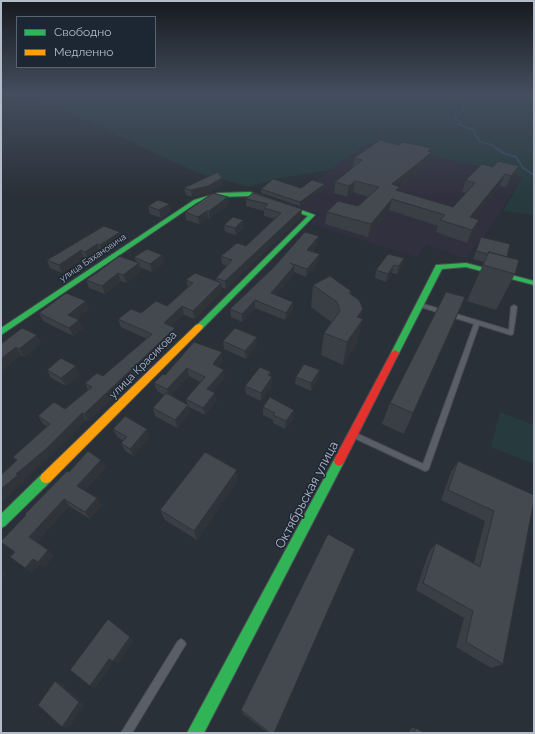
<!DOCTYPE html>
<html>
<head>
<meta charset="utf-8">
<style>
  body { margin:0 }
  #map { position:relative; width:535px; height:734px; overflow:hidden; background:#2a3038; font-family:Raleway,sans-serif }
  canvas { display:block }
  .frame { position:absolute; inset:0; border:2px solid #b4bcc9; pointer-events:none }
  .legend { position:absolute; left:16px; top:16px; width:140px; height:52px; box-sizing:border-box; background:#1d2633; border:1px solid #59626f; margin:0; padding:5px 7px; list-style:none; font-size:12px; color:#b4bcc9 }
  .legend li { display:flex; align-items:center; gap:8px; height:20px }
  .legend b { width:20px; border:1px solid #59626f }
</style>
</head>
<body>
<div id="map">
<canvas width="535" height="734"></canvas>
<div class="frame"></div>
<ul class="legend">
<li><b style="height:5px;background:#30b455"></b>Свободно</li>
<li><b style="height:5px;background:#ff9f0a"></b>Медленно</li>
</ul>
</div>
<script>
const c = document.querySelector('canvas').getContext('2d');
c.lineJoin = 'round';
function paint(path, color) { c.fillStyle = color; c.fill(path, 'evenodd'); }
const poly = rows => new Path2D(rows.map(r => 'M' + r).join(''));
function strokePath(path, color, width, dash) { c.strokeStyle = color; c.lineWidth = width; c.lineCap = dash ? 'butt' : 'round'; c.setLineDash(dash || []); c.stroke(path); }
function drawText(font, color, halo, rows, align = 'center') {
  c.font = font + ' Raleway,sans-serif'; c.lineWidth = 3; c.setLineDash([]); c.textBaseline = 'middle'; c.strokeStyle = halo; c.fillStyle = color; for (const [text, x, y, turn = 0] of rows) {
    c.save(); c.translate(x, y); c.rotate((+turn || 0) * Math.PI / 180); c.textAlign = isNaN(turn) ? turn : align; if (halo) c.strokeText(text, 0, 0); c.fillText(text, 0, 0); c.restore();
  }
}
paint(poly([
  [368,143,509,172,522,178,483,237,465,258,427,245,417,257,310,224,320,214,284,203]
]), '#31303e');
paint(poly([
  [29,94,534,94,534,215,503,211,522,178,509,172,368,143,330,170,275,179,249,187,196,172],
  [500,412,534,425,534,464,491,447]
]), '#273a3e');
strokePath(poly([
  [477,94,481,96,480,98,471,98,465,104,463,110,454,117,461,123,458,124,474,130,475,135,481,142,492,145,497,149]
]), '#384963', 1.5);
strokePath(poly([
  [496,148,503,153,516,157,523,168,534,175]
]), '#384963', 2);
const lane = poly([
  [420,303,509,330,511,307,514,305,517,307,513,334,511,335,479,325,429,468,428,470,425,471,352,437,351,435,352,433,354,432,356,433,423,464,474,324,418,306,417,305,420,303],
  [181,639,184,641,186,644,184,647,132,733,121,733,178,641,181,639]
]);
const fast = poly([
  [250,192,315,215,202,329,199,330,195,327,308,216,249,196,218,197,198,202,1,335,1,328,194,200,218,193,250,192],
  [466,263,534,281,534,285,466,267,442,269,398,355,392,355,391,353,436,265,466,263],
  [339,456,343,458,344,461,343,464,204,733,187,733,335,458,339,456],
  [46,473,50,474,52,478,50,482,5,526,1,528,1,514,42,474,46,473]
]);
const slow = poly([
  [199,324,202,325,203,327,202,329,50,482,46,483,42,482,40,478,42,474,196,325,199,324]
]);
const jam = poly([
  [395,350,399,353,343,464,339,466,335,464,334,461,335,458,391,353,395,350]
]);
strokePath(lane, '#484c53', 2);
strokePath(fast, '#484c53', 2);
strokePath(slow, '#484c53', 2);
strokePath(jam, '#484c53', 2);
paint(lane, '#5a5e66');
paint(fast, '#30b455');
paint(slow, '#ff9f0a');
paint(jam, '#e5322d');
paint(poly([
  [399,145,430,151,429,162,399,188,399,191,453,207,466,193,462,192,466,180,482,164,514,177,506,187,500,186,474,219,475,232,467,243,436,232,438,226,389,210,368,237,325,224,327,212,358,206,368,197,353,192,347,197,334,193,335,182,353,168,354,158],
  [325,184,325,188,300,206,261,193,261,189,301,188],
  [223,185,209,193,192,197,186,195,184,188],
  [253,193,301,217,226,289,221,287,222,291,195,319,184,315,171,326,177,336,88,421,86,420,51,456,23,480,24,482,1,502,1,475,16,461,13,457,47,426,43,424,38,416,65,409,88,390,85,383,103,376,147,339,121,327,118,319,167,306,188,287,186,280,217,282,216,278,227,266,222,264,221,256,246,246,275,219,264,216,264,211,246,206,246,199],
  [229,204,209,219,208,218,199,224,186,220,185,212],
  [148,206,171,211,161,218,150,214],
  [224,225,244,228,236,235,225,232],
  [120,232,122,239,102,253,100,252,88,260,84,258,62,273,50,268,47,260],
  [481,237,507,257,515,274,496,310,467,301,484,262,473,259],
  [318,244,312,251,319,261,306,277,294,272,294,274,276,295,293,310,285,320,255,308,242,322,231,317,230,309,273,268],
  [162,255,164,263,152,272,139,267,141,271,126,283,121,281,105,294,89,288,86,280,136,262,134,257],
  [404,258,402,266,397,274,392,273,386,282,375,278,376,270],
  [313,285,351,291,351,294,361,318,358,341,343,365,321,355,324,333,331,322,311,307],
  [465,297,404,434,382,424,390,403],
  [89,309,77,319,83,328,73,336,43,321,39,313],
  [257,337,257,345,246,359,224,349,223,341],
  [194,342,223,360,218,367,225,378,212,392,217,401,205,415,189,407,190,413,177,428,155,416,153,408,164,395,157,391,154,383,165,375],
  [189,376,200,382,186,399,187,404,171,395],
  [41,343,24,357,21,355,1,371,1,344],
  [47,370,80,374,66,386,51,378],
  [271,372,271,376,272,385,261,401,246,394,245,386],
  [296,377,319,377,311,391,295,384],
  [263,407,294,418,285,429,273,423,273,420,263,415],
  [113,429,147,429,150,436,133,456,125,451,121,443,124,441,117,437],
  [101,460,106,467,84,491,97,498,102,505,90,519,69,506,37,542,48,550,54,556,44,567,40,564,32,573,10,557,14,552,1,542,69,472],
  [458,461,534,495,503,664,491,668,456,647,464,618,416,590,429,552,436,543,474,563,485,521,441,500,451,472],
  [238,480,197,540,165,520,160,510],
  [241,710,274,733,268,733,243,714],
  [411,728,416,728,424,733,409,733]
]), '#3a3f45');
paint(poly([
  [431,148,429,154,432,152,429,162,399,188,397,198,392,184],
  [519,166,514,177,506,187,511,176],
  [505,174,500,186,466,229,470,217],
  [222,178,223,185,209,193,192,197,191,190],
  [355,181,353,192,347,197,349,186],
  [325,184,325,188,300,206,300,202],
  [228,197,229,204,209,219,209,211],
  [392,199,389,210,368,237,371,224],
  [170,204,171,211,161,218,159,210],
  [302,209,301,217,226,289,225,281],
  [207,211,208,218,199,224,198,217],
  [243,220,244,228,236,235,235,228],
  [479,220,475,232,467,243,472,230],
  [120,232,122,239,102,253,100,245],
  [319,236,318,244,306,257,307,250],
  [97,244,100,252,88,260,85,252],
  [81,250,84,258,62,273,59,265],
  [320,254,319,261,306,277,307,269],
  [162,255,164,263,152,272,150,264],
  [404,258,402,266,397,274,399,266],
  [139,263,141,271,126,283,123,275],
  [394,265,392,273,386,282,388,274],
  [294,266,294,274,271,301,271,293],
  [118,273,121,281,105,294,102,286],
  [221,283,222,291,195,319,193,311],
  [465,297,455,320,404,434,413,413],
  [255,300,255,308,242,322,242,314],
  [86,301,89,309,72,323,68,315],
  [293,302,293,310,285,320,286,313],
  [182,306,184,315,166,331,164,323],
  [363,309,360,324,363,319,358,341,343,365,347,342,357,317],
  [79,320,83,328,73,336,69,328],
  [175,328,177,336,88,421,84,414],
  [37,335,41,343,24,357,19,349],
  [257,337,257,345,246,359,245,351],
  [16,347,21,355,1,371,1,359],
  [222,352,223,360,214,372,213,364],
  [76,366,80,374,66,386,61,378],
  [187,368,189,376,169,397,167,389],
  [224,370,225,378,208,397,207,389],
  [320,370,319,377,311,391,311,383],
  [271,372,271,379,272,377,272,385,261,401,261,393,268,375],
  [215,393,217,401,205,415,203,408],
  [188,405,190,413,177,428,175,420],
  [294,410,294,418,285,429,286,421],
  [82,413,86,420,51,456,23,480,24,482,1,502,1,489,16,474],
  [147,429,150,436,133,456,130,449],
  [101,460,106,467,82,493,77,486],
  [237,470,238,480,197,540,194,531],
  [97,498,102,505,90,519,85,512],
  [64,499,69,506,36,543,29,537],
  [48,550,54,556,44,567,38,562],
  [33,559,40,564,32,573,25,568],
  [1,570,6,574,1,579],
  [130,637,134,640,118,664,114,662,96,688,90,686,109,659],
  [55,681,62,684,85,704,69,728,62,727]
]), '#303338');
const building = poly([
  [380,140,399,145,403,142,431,148,428,151,432,152,392,184,400,187,396,190,453,207,475,183,466,180,482,164,493,167,498,161,519,166,511,176,505,174,470,217,479,220,472,230,440,220,445,215,392,199,371,224,327,212,338,201,358,206,379,187,355,181,349,186,335,182,362,160,354,158,380,140],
  [218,172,222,178,208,186,191,190,184,188,218,172],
  [273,179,301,188,312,180,325,184,300,202,261,189,273,179],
  [213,193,228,197,209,211,207,211,198,217,185,212,213,193],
  [253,193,302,209,225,281,216,278,232,260,221,256,237,243,246,246,281,213,264,208,268,204,246,199,253,193],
  [158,200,170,204,159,210,148,206,158,200],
  [233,217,243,220,235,228,224,225,233,217],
  [104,226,120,232,100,245,97,244,85,252,81,250,59,265,47,260,104,226],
  [305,232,319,236,307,250,320,254,307,269,290,263,294,266,271,293,293,302,286,313,255,300,242,314,230,309,273,268,305,232],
  [481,237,510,244,507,257,489,252,488,254,476,251,481,237],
  [147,249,162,255,150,264,134,257,147,249],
  [489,252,519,260,515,274,483,265,489,252],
  [388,254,404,258,399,266,394,265,388,274,376,270,388,254],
  [119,256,139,263,123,275,118,273,102,286,86,280,98,272,119,256],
  [195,273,221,283,193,311,182,306,164,323,175,328,84,414,82,413,46,449,16,474,18,475,1,489,1,475,17,460,13,457,50,424,38,416,54,402,65,409,92,387,85,383,97,373,103,376,152,334,118,319,131,309,141,313,156,301,167,306,193,283,186,280,195,273],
  [330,276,351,291,349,293,359,300,363,309,357,317,363,319,347,342,324,333,340,311,337,302,313,285,330,276],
  [446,292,465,297,413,413,390,403,446,292],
  [66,293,86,301,68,315,79,320,69,328,39,313,66,293],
  [22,328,37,335,19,349,16,347,1,359,1,344,22,328],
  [235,328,257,337,245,351,223,341,235,328],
  [194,342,222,352,213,364,224,370,207,389,215,393,203,408,186,399,205,377,187,368,167,389,154,383,163,374,165,375,194,342],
  [61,358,76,366,61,378,47,370,61,358],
  [304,364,320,370,311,383,296,377,304,364],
  [260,367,271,372,268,375,272,377,261,393,245,386,260,367],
  [166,393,188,405,175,420,153,408,166,393],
  [270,397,294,410,286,421,273,415,275,413,263,407,270,397],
  [125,416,147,429,130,449,121,443,127,437,113,429,125,416],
  [88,451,101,460,77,486,97,498,85,512,64,499,29,537,48,550,38,562,33,559,25,568,10,557,15,552,1,542,1,541,26,515,25,514,67,471,69,472,88,451],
  [205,452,237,470,194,531,160,510,205,452],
  [458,461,534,495,534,500,503,664,466,642,473,611,423,583,436,543,480,567,494,511,448,490,458,461],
  [328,534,355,549,274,733,270,733,241,710,328,534],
  [108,619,130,637,113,661,109,659,90,686,70,670,108,619],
  [55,681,79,702,62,727,38,705,55,681],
  [416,728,424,733,414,733,416,728]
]);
paint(building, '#444950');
strokePath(building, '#303338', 1);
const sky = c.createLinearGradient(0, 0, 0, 197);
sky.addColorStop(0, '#171a1f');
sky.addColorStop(0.48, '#444e5e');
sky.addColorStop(1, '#444e5e00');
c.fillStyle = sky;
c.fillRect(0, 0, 535, 197);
drawText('9px', '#b4bcc9', '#1d2633', [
  ["улица Бахановича",93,258,-34]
]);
drawText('11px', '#b4bcc9', '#1d2633', [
  ["улица Красикова",143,365,-45]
]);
drawText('13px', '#b4bcc9', '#1d2633', [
  ["Октябрьская улица",307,495,-62]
]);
</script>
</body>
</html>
